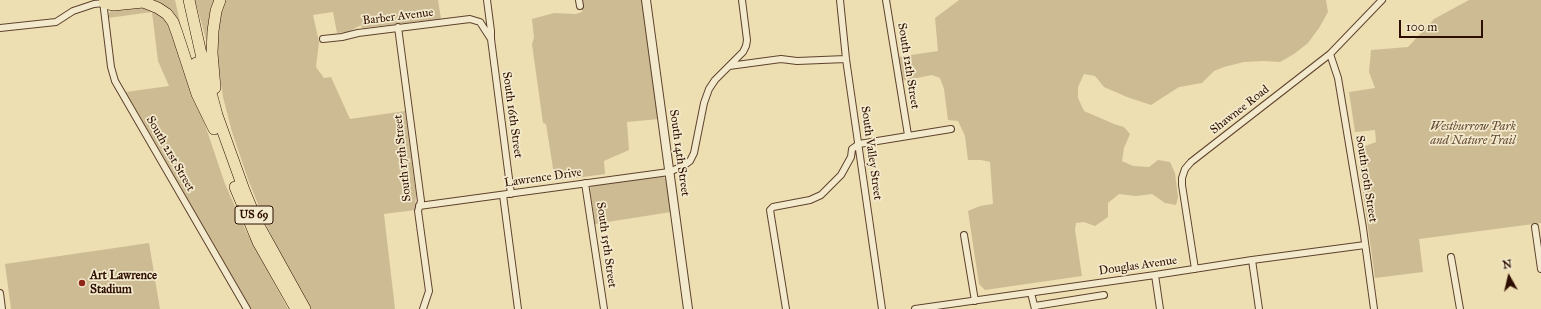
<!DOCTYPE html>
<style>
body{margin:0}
#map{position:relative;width:1541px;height:309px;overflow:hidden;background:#eddfb2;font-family:"IM FELL Great Primer",serif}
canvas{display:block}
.north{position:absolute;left:1489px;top:257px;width:40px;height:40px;-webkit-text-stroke:3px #f3eacd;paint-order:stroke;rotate:352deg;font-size:11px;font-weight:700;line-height:16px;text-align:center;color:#2e0e01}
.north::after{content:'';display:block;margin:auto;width:14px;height:18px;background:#2e0e01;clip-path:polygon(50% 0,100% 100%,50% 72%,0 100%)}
.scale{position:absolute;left:1399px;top:20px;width:84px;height:18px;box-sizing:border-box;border:2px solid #2e0e01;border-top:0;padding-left:5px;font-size:12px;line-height:14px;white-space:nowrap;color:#2e0e01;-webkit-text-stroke:3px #f3eacd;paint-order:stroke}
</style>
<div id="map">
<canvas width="1541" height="309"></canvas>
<div class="north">N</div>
<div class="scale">100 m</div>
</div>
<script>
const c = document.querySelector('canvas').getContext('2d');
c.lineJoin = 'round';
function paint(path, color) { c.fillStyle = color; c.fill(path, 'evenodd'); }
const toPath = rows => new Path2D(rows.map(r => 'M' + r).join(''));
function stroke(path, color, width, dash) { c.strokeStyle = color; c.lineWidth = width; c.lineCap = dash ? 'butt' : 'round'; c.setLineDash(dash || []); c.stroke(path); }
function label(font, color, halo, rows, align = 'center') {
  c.font = font + ' "IM FELL Great Primer",serif'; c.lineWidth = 3.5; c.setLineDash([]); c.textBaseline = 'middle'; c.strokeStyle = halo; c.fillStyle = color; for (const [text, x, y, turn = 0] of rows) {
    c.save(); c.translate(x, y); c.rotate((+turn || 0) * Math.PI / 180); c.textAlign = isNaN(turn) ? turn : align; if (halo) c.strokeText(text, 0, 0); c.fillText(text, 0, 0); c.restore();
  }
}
paint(toPath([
 [142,0,175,0,183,36,178,27],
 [195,0,217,0,209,50,201,21],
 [225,0,438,0,441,19,362,28,361,25,348,32,337,33,333,12,313,15,319,42,316,67,324,78,331,77,350,119,405,111,416,194,415,210,384,214,395,309,311,309,289,271,267,227,248,179,232,132,223,97,217,58,219,21],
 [581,0,642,0,659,119,627,122,629,150,604,161,605,174,555,181,546,124,543,123,532,44,534,38,532,19,554,13,576,14,582,12],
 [959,0,1326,0,1328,12,1319,28,1308,43,1294,54,1280,62,1263,61,1244,62,1224,67,1214,71,1202,83,1179,87,1151,105,1127,97,1104,87,1095,76,1084,74,1078,87,1078,98,1084,111,1114,124,1124,127,1130,134,1124,148,1122,161,1133,166,1149,167,1158,160,1170,162,1175,173,1178,197,1176,205,1165,203,1152,194,1136,196,1119,194,1108,203,1108,217,1095,226,1084,222,1076,223,1075,230,1082,276,985,290,979,284,968,211,980,206,993,204,990,162,981,160,968,160,965,136,958,121,948,120,944,89,940,78,932,75,902,81,898,57,938,51,935,18],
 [1469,0,1541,0,1541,223,1419,239,1423,272,1375,278,1357,149,1376,142,1375,130,1355,132,1349,92,1375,88,1369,72,1371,50,1408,47,1434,19],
 [137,5,159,13,173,30,225,184,245,229,288,309,251,309,126,92,169,86,158,61,152,12,108,18,109,13,113,9],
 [663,176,667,181,671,212,595,224,590,190,591,186],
 [149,243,160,309,11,309,5,264]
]), '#cdbb94');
const minor = toPath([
 [487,0,491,31,491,39,511,194],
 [579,0,580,6],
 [840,0,846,59,882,309],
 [886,0,908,135],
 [103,1,111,67,115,81,247,309],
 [398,27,421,201,418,211,429,291,423,309],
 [0,28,56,22,73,11,94,4,104,3],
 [323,39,342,37,358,33,470,19,480,22,491,39],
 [1330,54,1338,78,1363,228,1374,309],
 [729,66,743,52,746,46,747,40,742,0],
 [585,183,604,309],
 [503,195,518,309],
 [419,206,669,172,683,166,690,161,694,153,704,103,709,89,715,80,729,66,781,59,797,61,846,59],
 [1535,227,1541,269],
 [964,235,975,301],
 [1451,257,1460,309],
 [1252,260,1259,309],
 [1195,269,1182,185,1182,178,1185,169,1191,162,1330,54,1382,0],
 [1155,275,1160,309],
 [0,293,2,309],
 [1031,293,1035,309],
 [1035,306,1104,295],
 [786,309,770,210,773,207,810,200,821,195,841,175,851,157,852,149,859,144,951,129],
 [915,309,1155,275,1252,260,1365,245]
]);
const tertiary = toPath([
 [646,0,688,309]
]);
const motorway = toPath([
 [189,0,204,67,217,115,244,190,259,226,305,309],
 [104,3,114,5,143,2,158,8,167,14,173,22,177,33,197,94,214,129],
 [196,63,206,101],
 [215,88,212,53,213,31,216,11,220,0],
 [235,187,258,242,296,309]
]);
stroke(minor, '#5e422d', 8);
stroke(tertiary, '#5e422d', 10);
stroke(motorway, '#2e0e01', 12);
stroke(minor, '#f3eacd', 6);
stroke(tertiary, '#f3eacd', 8);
stroke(motorway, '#eddfb2', 11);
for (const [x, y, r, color] of [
 [82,283,4,"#8f2418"]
]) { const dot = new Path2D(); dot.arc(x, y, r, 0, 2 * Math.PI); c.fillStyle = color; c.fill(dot); stroke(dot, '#f3eacd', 1.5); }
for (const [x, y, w] of [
 [254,215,38]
]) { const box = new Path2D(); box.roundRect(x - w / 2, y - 9, w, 18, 3); c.fillStyle = '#f3eacd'; c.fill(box); stroke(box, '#2e0e01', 1); }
label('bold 11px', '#2e0e01', null, [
 ["US 69",254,215]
]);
label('12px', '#2e0e01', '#f3eacd', [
 ["Barber Avenue",398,17,-7],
 ["South 12th Street",908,66,81],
 ["Shawnee Road",1240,110,-38],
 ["South 16th Street",512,115,82],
 ["South 14th Street",679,153,82],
 ["South Valley Street",871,153,82],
 ["South 21st Street",170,154,60],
 ["South 17th Street",403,158,-96],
 ["Lawrence Drive",543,178,-8],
 ["South 10th Street",1366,179,81],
 ["South 15th Street",606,245,82],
 ["Douglas Avenue",1138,266,-8]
]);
label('italic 12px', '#664b34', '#f3eacd', [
 ["Westburrow Park",1473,127],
 ["and Nature Trail",1473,141]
]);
label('bold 12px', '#2e0e01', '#f3eacd', [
 ["Art Lawrence",90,276],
 ["Stadium",90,290]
], 'left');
</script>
